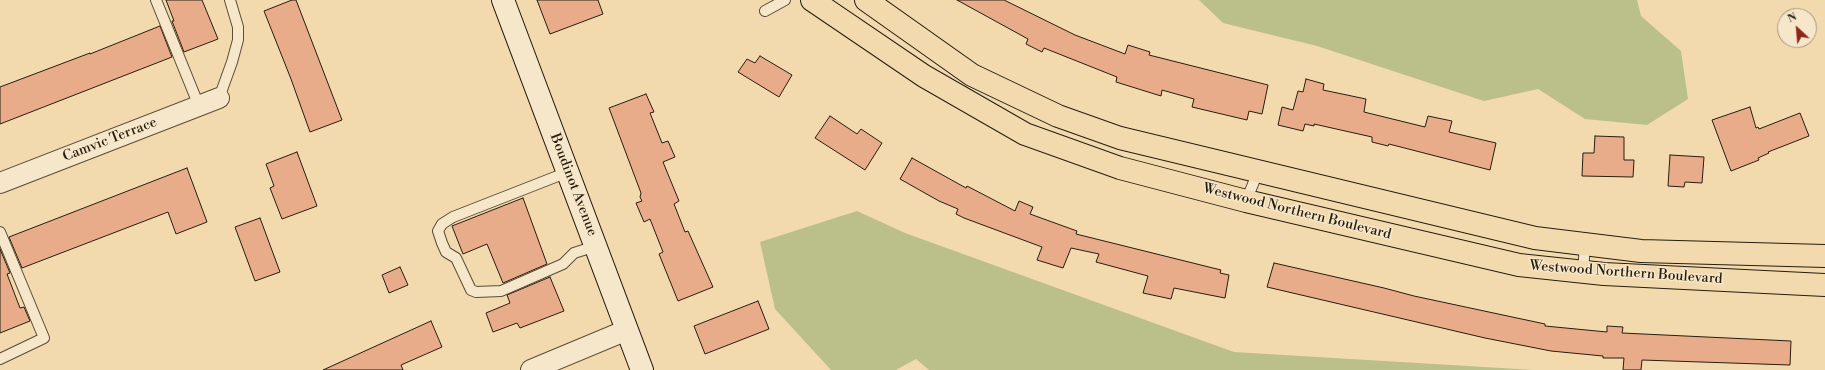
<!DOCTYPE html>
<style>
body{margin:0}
#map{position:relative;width:1825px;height:370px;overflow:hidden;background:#f2daae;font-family:"Libre Bodoni",serif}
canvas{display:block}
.north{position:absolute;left:1777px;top:8px;width:40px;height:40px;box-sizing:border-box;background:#f7e7ca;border:1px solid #a4967f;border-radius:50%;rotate:334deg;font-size:11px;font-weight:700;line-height:16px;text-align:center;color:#271d0e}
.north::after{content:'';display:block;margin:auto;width:14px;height:18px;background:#8f2418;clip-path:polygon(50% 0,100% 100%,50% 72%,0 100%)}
</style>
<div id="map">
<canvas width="1825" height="370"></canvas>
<div class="north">N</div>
</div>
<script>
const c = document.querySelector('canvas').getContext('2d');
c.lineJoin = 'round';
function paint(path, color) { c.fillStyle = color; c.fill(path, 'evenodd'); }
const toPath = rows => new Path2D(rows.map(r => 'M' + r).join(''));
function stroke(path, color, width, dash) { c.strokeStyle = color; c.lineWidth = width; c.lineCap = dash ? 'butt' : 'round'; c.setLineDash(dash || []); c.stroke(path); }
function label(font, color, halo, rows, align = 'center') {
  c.font = font + ' "Libre Bodoni",serif'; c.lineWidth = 3; c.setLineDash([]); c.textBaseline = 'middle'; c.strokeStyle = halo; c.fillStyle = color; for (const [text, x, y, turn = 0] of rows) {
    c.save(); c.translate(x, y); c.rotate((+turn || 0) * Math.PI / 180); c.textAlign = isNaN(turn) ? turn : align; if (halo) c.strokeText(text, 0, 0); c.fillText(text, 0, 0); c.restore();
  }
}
paint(toPath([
 [1199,0,1637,0,1641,16,1681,51,1688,99,1647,125,1585,119,1538,89,1484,101,1317,46,1223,23],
 [857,211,905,233,1234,352,1534,370,929,370,916,359,896,370,831,370,775,309,760,242]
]), '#bbbf8a');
const building = toPath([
 [166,0,202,0,218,39,184,52,172,21,174,21,166,0],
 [292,0,296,0,342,120,310,132,291,79,264,11,292,0],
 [537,0,598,0,603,14,550,34,537,0],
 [957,0,1004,0,1075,35,1125,54,1128,45,1150,52,1149,55,1268,85,1262,114,1249,111,1247,120,1192,107,1194,99,1162,90,1161,96,1116,82,1117,77,1044,48,1042,52,1026,44,1028,39,957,0],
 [160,26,172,57,0,124,0,87,90,53,90,54,160,26],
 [760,56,792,75,779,97,738,72,747,59,755,63,760,56],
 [1306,79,1324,84,1323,90,1366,99,1364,112,1425,127,1428,116,1452,121,1449,132,1496,143,1490,170,1389,144,1388,146,1372,142,1372,137,1314,124,1314,126,1305,124,1303,131,1278,125,1282,107,1293,110,1298,91,1303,92,1306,79],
 [646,94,654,112,650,113,662,143,668,141,675,157,663,162,679,201,674,204,685,232,688,231,713,287,678,301,659,254,663,252,650,219,644,222,636,203,642,201,640,197,641,193,609,108,646,94],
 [1750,107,1756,128,1758,127,1759,129,1800,113,1809,136,1768,152,1769,153,1758,158,1759,160,1731,171,1712,120,1750,107],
 [830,116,857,134,861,129,882,143,865,170,815,138,830,116],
 [1595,136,1624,137,1624,160,1634,160,1633,177,1582,176,1583,153,1594,153,1595,136],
 [297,152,317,206,282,219,270,188,274,186,266,164,297,152],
 [1670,155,1704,157,1702,183,1685,182,1684,187,1668,186,1670,155],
 [912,158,966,188,967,186,1015,211,1019,201,1033,207,1030,214,1077,231,1076,234,1221,270,1220,273,1229,275,1225,298,1174,288,1171,299,1143,293,1148,276,1096,262,1099,254,1071,248,1063,268,1037,260,1042,247,964,218,956,214,958,209,939,201,900,179,912,158],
 [187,168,207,222,176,234,168,212,22,268,9,237,187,168],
 [523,198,547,264,503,283,487,244,463,254,452,226,523,198],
 [260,218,280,272,255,281,235,227,260,218],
 [0,249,10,273,7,274,20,308,24,307,30,321,0,333,0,249],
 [1274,263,1384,288,1414,296,1545,324,1545,326,1607,332,1607,326,1623,327,1622,333,1791,341,1790,365,1642,360,1641,370,1623,370,1624,358,1603,358,1603,356,1551,351,1485,338,1267,287,1274,263],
 [400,267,408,285,389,293,382,275,400,267],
 [550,277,564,311,520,328,517,323,493,332,486,313,510,303,507,295,550,277],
 [758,301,769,329,705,354,694,326,758,301],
 [431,321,442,347,401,365,403,370,323,370,431,321]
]);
paint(building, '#e9ac8b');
stroke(building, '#271d0e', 1);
const lane = toPath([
 [156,0,199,106],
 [765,11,785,0],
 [219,98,232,62,238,40,238,27,230,0],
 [568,172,453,217,442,224,438,231,442,243,446,252,456,258,471,290,476,292,501,291,508,288,563,264,574,253,596,246],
 [1246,201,1258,172],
 [0,232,44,338,0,359],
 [1583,272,1585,244]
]);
const street = toPath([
 [0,183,219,98],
 [531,370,627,330]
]);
const secondary = toPath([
 [503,0,642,370]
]);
const primary = toPath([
 [812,0,924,76,1025,134,1120,168,1246,201,1519,265,1604,274,1825,285],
 [866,0,972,75,1058,116,1120,138,1535,238,1641,251,1825,256]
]);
stroke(lane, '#5a4c36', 12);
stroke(street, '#5a4c36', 22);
stroke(secondary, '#271d0e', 24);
stroke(primary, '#271d0e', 24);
stroke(lane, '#f7e7ca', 10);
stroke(street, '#f7e7ca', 20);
stroke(secondary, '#f7e7ca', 22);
stroke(primary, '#f2daae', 22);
label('14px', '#271d0e', '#f7e7ca', [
 ["Camvic Terrace",110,140,-21],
 ["Boudinot Avenue",573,185,69],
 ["Westwood Northern Boulevard",1297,212,14],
 ["Westwood Northern Boulevard",1626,273,4]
]);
</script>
